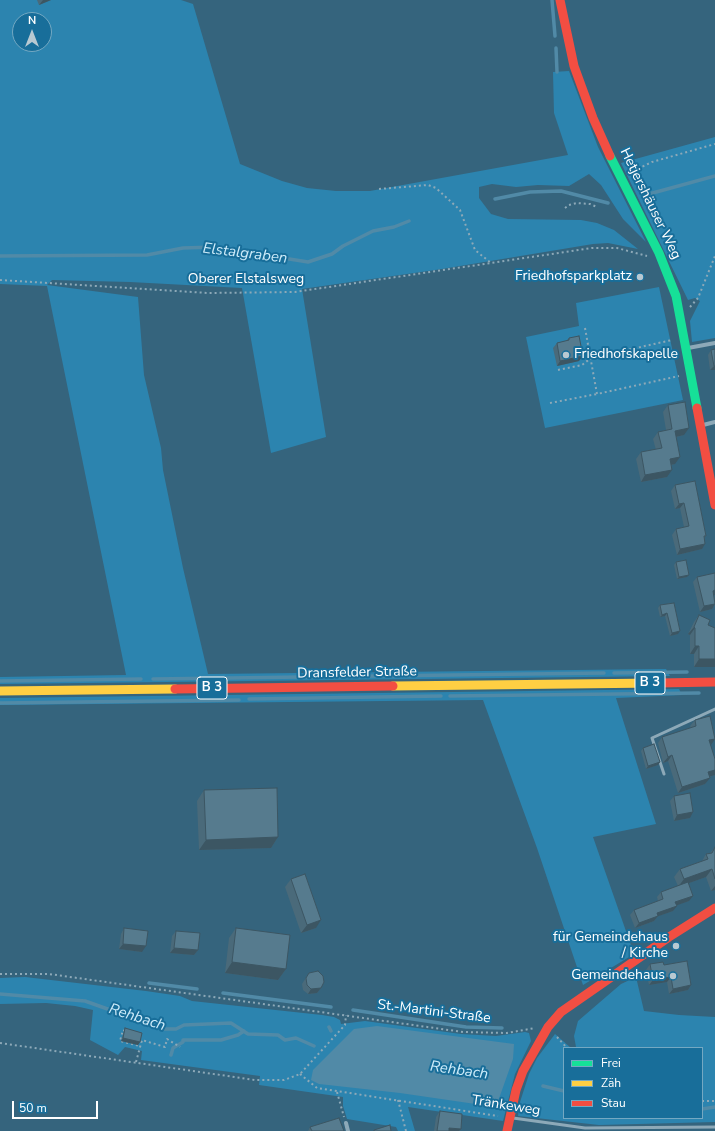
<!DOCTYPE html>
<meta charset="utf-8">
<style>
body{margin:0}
#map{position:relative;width:715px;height:1131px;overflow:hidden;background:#35647d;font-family:"Nunito Sans",sans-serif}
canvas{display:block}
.legend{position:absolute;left:563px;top:1047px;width:140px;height:72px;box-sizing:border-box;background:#186e9a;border:1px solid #74a8c2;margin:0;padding:5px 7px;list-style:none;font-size:12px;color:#fff}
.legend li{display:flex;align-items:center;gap:8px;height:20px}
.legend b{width:20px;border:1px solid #74a8c2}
.north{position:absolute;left:12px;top:12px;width:40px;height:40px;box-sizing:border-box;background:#186e9a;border:1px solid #74a8c2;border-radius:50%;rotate:0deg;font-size:11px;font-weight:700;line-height:16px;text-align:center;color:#fff}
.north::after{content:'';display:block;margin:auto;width:14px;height:18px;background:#b8c9d2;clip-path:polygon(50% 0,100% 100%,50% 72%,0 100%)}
.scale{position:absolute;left:12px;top:1101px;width:86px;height:18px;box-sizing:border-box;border:2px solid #fff;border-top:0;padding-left:5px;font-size:12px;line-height:14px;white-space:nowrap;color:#fff;-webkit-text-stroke:3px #186e9a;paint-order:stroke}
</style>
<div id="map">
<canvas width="715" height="1131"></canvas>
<ul class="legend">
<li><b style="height:5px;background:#16e098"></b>Frei</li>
<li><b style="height:5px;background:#ffcf43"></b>Zäh</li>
<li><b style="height:5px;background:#f24e42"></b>Stau</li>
</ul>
<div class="north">N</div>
<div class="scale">50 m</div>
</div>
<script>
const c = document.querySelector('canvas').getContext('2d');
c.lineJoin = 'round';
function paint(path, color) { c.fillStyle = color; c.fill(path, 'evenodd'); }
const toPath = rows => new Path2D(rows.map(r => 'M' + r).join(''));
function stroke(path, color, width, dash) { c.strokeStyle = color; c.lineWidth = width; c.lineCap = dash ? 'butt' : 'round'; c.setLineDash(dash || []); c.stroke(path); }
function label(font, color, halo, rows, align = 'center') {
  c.font = font + ' "Nunito Sans",sans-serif'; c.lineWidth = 4; c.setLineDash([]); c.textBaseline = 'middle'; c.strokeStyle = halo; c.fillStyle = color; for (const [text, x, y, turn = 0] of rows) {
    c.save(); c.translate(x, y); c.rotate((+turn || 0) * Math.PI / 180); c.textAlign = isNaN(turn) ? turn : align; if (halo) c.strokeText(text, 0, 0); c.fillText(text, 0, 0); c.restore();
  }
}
paint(toPath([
 [0,0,181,0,193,4,240,164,282,181,307,188,336,191,370,191,568,155,554,113,553,72,569,71,598,147,646,242,623,219,601,185,589,174,569,186,538,185,516,187,492,184,479,187,479,198,491,214,508,219,581,220,597,223,614,230,638,249,608,243,593,244,442,269,302,289,326,437,271,453,242,288,130,282,52,280,47,285,138,297,144,375,161,448,163,470,183,568,208,674,666,669,670,676,0,684,0,677,126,675,47,286,0,284],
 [20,20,44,20,44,44,20,44],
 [715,137,715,338,692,342,690,321,700,301,695,298,688,300,621,163],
 [659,287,683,400,545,428,526,337,579,326,576,303],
 [679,689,682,695,616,698,656,824,593,837,634,954,583,985,537,848,483,700,0,705,0,698],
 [25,977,146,991,180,996,192,1001,322,1015,334,1017,340,1020,341,1024,365,1021,461,1034,496,1036,525,1032,529,1033,531,1041,515,1074,503,1121,408,1107,415,1131,398,1131,396,1127,347,1119,343,1106,343,1097,259,1085,260,1076,141,1060,142,1051,125,1047,118,1055,90,1040,93,1010,75,1006,46,1003,0,1004,0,978],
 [636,977,644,1011,679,1015,715,1017,715,1122,599,1125,518,1116,520,1102,529,1074,537,1058,555,1034,571,1048,564,1048,564,1118,702,1118,702,1048,576,1047,574,1036,578,1021,621,984]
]), '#2c84af');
paint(toPath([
 [377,1026,514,1044,513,1059,496,1107,400,1093,319,1084,311,1080,313,1070,354,1029]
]), '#518aa7');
stroke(toPath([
 [552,0,555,36],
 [556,48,557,72],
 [649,194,715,176],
 [495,199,530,192,561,191,608,203],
 [0,256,147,255,183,248,215,247,308,262,332,254,343,246,373,231,394,227,409,221],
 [614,673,687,672],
 [153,679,604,673],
 [0,681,141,679],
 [450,696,699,693],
 [249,699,441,696],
 [0,703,239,700],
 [149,983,197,989],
 [223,993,331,1007],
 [0,994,85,1001,164,1029,176,1029,184,1025,231,1023,248,1034,278,1035,285,1040,296,1038,314,1046],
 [353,1010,466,1027,502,1028],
 [329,1027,331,1031],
 [171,1055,173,1048,183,1042,183,1040,221,1040,238,1035,244,1031],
 [543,1086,564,1091],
 [702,1109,715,1107]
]), '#518aa7', 3.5);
stroke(toPath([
 [629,173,652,162,715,144],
 [379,189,428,185,436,188,460,210,475,250,491,263],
 [565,208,569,205,577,203,590,204,597,207],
 [0,280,208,293,295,292,592,248,617,248,647,256],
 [690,307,698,298,715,256],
 [585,328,597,394,679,376],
 [558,370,582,365,591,358,672,340],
 [550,403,597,394],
 [0,974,49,974,463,1032,507,1033,535,1028],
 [125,1031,123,1030,120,1041,140,1046],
 [557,1037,567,1048],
 [0,1043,255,1080,284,1080,300,1074,345,1025,346,1015],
 [136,1062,142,1040,165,1047,167,1039,180,1047],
 [300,1074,317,1088,498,1116],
 [337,1092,344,1117],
 [398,1100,406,1131],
 [702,1101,715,1101]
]), '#8da9b8', 2, [2, 3]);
stroke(toPath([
 [664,774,652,738,715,709],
 [513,1118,585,1128,715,1127]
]), '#8da9b8', 3);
stroke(toPath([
 [688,348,715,343],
 [703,425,715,422],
 [346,1123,348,1131]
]), '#8da9b8', 4);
stroke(toPath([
 [610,156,659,253,676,296,697,408]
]), '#16e098', 9);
stroke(toPath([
 [393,686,658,683],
 [0,691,175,689]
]), '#ffcf43', 9);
stroke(toPath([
 [560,0,574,66,593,118,610,156],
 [697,408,715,505],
 [658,683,715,682],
 [175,689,393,686],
 [507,1131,516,1090,523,1071,548,1027,561,1012,669,937,715,908]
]), '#f24e42', 9);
paint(toPath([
 [37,0,51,0,39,5],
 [569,338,579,361,557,366,553,348,557,343,566,341],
 [715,349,715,370,710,370,708,355,711,350],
 [668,405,684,435,676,437,675,464,671,465,667,477,641,482,636,459,641,452,656,450,653,439,658,432,666,430,663,412],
 [675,485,706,536,704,538,702,549,677,555,672,535,676,529,684,527,680,508,675,509,671,491],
 [676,562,687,577,677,579,674,565],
 [697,577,714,595,715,604,712,609,700,612,693,582],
 [674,603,678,634,670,636,665,616,660,617,658,608,660,605],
 [699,615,708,625,715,628,715,667,694,667,694,654,690,654,690,635,688,634,694,622],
 [695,720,710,745,715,775,709,777,705,784,678,793,668,761,663,763,658,743,662,737,691,728,690,726],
 [643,748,660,762,658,765,646,769,641,751],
 [204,790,278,837,271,848,199,850,197,801],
 [674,796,690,818,674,821,670,801],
 [715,847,715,890,711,891,706,877,689,883,689,901,676,905,673,911,658,916,654,921,635,928,630,915,634,910,658,901,657,897,661,892,678,886,674,877,680,869,702,861,706,854,710,853],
 [291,879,316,928,301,933,285,887],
 [124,928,142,952,119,949,121,934],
 [236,928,286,969,278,980,225,973,229,938],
 [176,931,198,950,194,955,170,953,172,936],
 [650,964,664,965,691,985,688,990,669,994,667,982,649,985,646,970],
 [309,973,321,988,317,993,308,994,303,990,302,984],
 [125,1028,140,1042,138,1045,121,1041,124,1031],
 [440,1111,461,1129,459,1131,434,1131,436,1117],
 [310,1127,344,1131,308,1131]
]), '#4a6a7a');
paint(toPath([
 [43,0,51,0,39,5],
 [583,356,579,361,557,366,560,361],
 [714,366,715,366,715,370,710,370],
 [689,428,684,435,671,438,675,431],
 [680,457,675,464,665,466,670,459],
 [672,470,667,477,641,482,645,475],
 [684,503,680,508,675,509,679,504],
 [705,544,702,549,677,555,680,549],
 [689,575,687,577,677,579,679,577],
 [715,590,715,595,709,596,713,591],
 [715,604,712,609,700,612,704,606],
 [667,613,665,616,660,617,662,615],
 [694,627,695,628,690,635,688,634],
 [680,631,678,634,670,636,672,633],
 [695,646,699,646,694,654,690,654],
 [699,659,715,659,715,667,694,667],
 [715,739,711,745,709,740],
 [672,755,668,761,663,763,668,757],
 [660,762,658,765,646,769,648,766],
 [715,770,715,775,704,778,708,772],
 [710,778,705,784,678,793,682,787],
 [693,812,690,818,674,821,677,815],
 [278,837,271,848,199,850,206,840],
 [712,869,706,877,678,887,684,879],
 [715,886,715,890,711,891],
 [693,896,689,901,672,907,675,902],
 [677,906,673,911,653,918,657,913],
 [658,916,654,921,635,928,639,923],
 [321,920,316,928,301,933,307,925],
 [123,944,146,946,142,952,119,949],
 [174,948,198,950,194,955,170,953],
 [232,962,286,969,278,980,225,973],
 [671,977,667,982,649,985,653,980],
 [691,985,688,990,669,994,673,989],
 [321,988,317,993,308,994,311,989],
 [123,1038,140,1042,138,1045,121,1041],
 [449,1128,461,1129,459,1131,447,1131]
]), '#3c5663');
const building = toPath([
 [579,336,583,356,560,361,557,343,569,340,569,338,579,336],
 [715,349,715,366,714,366,711,350,715,349],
 [685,402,689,428,675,431,680,457,670,459,672,470,645,475,641,452,662,448,658,432,672,429,668,405,685,402],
 [695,481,706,536,704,536,705,544,680,549,676,529,689,526,684,503,679,504,675,485,695,481],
 [686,560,689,575,679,577,676,562,686,560],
 [715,573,715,590,713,591,715,604,704,606,697,577,715,573],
 [674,603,680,631,672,633,667,613,662,615,660,605,674,603],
 [699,615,710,620,708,625,715,628,715,659,699,659,699,646,695,646,695,628,694,627,699,615],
 [710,716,715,739,709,740,715,759,715,770,708,772,710,778,682,787,672,755,668,757,662,737,696,726,695,720,710,716],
 [654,744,660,762,648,766,643,748,654,744],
 [277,788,278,837,206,840,204,790,277,788],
 [690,793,693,812,677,815,674,796,690,793],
 [715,847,715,879,712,869,684,879,680,869,708,859,706,854,712,853,715,847],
 [305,874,321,920,307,925,291,879,305,874],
 [688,882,693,896,675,902,677,906,657,913,658,916,639,923,634,910,663,899,661,892,688,882],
 [124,928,148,931,146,946,123,944,124,928],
 [236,928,290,935,286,969,232,962,236,928],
 [176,931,200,933,198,950,174,948,176,931],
 [687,961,691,985,673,989,671,977,653,980,650,964,663,962,664,965,687,961],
 [318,971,323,976,324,982,321,988,311,989,307,985,306,978,309,973,318,971],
 [125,1028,142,1033,140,1042,123,1038,125,1028],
 [440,1111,462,1114,461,1129,449,1128,449,1131,437,1131,440,1111],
 [339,1118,344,1131,312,1131,310,1127,339,1118],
 [390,1125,391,1131,374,1131,374,1130,390,1125]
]);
paint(building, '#567b8e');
stroke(building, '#3c5663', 1);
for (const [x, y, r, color] of [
 [640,277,4,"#b8c9d2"],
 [566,355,4,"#b8c9d2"],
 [676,946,4,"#b8c9d2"],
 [673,976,4,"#b8c9d2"]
]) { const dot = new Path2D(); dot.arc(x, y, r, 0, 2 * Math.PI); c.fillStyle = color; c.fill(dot); stroke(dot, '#186e9a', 1.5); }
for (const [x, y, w] of [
 [650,683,30],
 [212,688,30]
]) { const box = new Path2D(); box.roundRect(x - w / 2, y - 11, w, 22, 3); c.fillStyle = '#186e9a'; c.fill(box); stroke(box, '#fff', 1); }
label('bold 13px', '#fff', null, [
 ["B 3",650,683],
 ["B 3",212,688]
]);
label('14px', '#fff', '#186e9a', [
 ["Hetjershäuser Weg",650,204,64],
 ["Oberer Elstalsweg",246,280],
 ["Dransfelder Straße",357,673,-1],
 ["St.-Martini-Straße",434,1012,7],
 ["Tränkeweg",506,1106,9]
]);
label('14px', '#fff', '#186e9a', [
 ["Friedhofsparkplatz",632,277],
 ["Friedhofskapelle",574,355,"left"],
 ["für Gemeindehaus",668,938],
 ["/ Kirche",668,954],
 ["Gemeindehaus",665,976]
], 'right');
label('italic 15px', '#ceecfa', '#186e9a', [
 ["Elstalgraben",245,254,7],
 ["Rehbach",137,1018,18],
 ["Rehbach",459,1071,8]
]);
</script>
